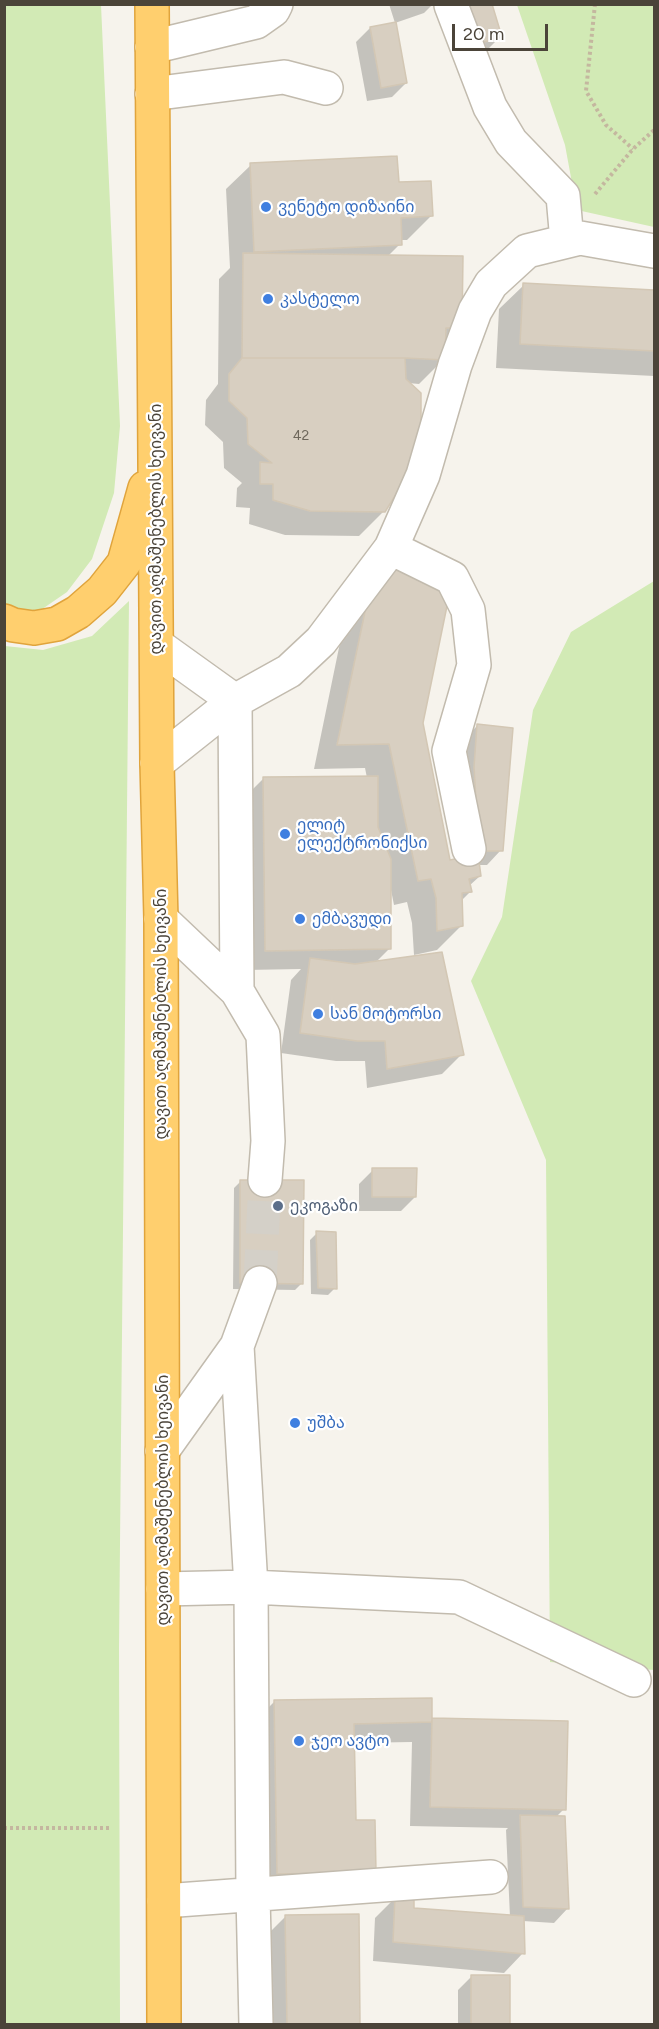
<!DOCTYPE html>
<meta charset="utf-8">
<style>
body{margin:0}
#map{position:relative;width:659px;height:2029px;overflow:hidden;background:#f6f3ec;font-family:Figtree,sans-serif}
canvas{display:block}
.frame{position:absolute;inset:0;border:6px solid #4b4439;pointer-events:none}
.scale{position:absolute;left:452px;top:24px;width:96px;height:27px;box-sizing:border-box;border:3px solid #4b4439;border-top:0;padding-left:8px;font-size:18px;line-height:21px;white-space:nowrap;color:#4b4439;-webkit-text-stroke:4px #fff;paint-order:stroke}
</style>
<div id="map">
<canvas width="659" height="2029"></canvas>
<div class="frame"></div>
<div class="scale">20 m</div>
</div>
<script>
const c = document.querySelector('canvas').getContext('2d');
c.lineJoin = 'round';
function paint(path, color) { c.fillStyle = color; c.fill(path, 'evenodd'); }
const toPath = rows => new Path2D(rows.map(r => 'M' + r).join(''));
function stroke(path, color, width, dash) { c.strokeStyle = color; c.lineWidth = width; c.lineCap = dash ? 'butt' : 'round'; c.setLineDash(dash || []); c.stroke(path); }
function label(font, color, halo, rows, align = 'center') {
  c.font = font + ' Figtree,"Noto Sans Georgian",sans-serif'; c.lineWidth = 4.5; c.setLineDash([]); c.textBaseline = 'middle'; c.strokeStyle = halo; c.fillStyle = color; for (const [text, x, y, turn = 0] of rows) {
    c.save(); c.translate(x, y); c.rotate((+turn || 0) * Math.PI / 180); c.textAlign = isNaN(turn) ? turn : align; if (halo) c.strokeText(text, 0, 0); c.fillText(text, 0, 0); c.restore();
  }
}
paint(toPath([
 [4,5,101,5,120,426,114,493,92,559,67,592,35,614,5,608],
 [517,5,654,5,654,227,577,210,565,145],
 [654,581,654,1670,550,1662,546,1160,471,981,502,917,533,710,571,632],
 [129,601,119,1647,120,2024,5,2024,5,646,43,650,92,636]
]), '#d2eab5');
paint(toPath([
 [389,4,433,4,424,13,395,23],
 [446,10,500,37,486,51],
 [370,28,406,83,392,97,367,101,356,42],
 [251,165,397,184,431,216,407,240,400,240,400,244,388,256,460,328,444,344,444,359,419,384,408,383,384,511,359,536,285,535,249,524,250,508,236,507,237,488,242,483,224,468,223,442,205,425,206,400,218,384,219,279,230,268,226,189],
 [524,285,654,292,654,376,496,368,499,309],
 [371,592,421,723,449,862,465,858,463,740,477,726,501,850,487,865,478,865,480,876,469,886,470,892,461,901,462,925,437,950,414,955,412,923,407,902,394,905,391,890,390,948,375,963,462,1054,442,1074,367,1088,365,1061,336,1061,281,1053,291,980,301,969,246,970,243,799,263,779,367,778,365,768,314,769,342,633],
 [373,1170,415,1197,401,1211,359,1211,359,1184],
 [241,1181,302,1283,295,1290,233,1289,234,1188],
 [317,1233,335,1288,328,1295,311,1294,310,1240],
 [275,1701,430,1719,564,1809,556,1817,568,1908,554,1923,523,1921,523,1953,504,1973,373,1961,375,1918,395,1898,412,1910,510,1917,506,1830,508,1828,410,1826,412,1742,353,1743,354,1822,375,1871,258,1893,255,1721],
 [357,1915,358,2024,257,2024,256,1946,286,1916],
 [472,1976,509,1976,508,2024,458,2024,458,1990]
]), '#0003');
const building = toPath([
 [462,4,492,4,502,37,474,45,462,4],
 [396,22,407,83,381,88,370,27,396,22],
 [397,156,399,182,431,181,433,216,401,218,402,245,254,252,250,163,397,156],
 [243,253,463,256,462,328,446,328,445,360,405,358,242,358,243,253],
 [523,283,654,290,654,351,520,344,523,283],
 [242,358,405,358,406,379,421,393,421,454,385,512,310,511,273,500,273,484,260,484,260,462,272,463,248,444,247,418,229,401,229,374,242,358],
 [395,566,448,578,447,606,423,723,450,860,478,854,481,876,469,879,472,892,462,893,463,926,437,931,436,898,431,879,418,881,389,744,337,745,366,607,395,566],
 [477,724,513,728,503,851,479,851,474,767,477,724],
 [378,776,378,827,391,859,391,949,265,951,263,777,378,776],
 [442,952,464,1055,387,1069,385,1041,357,1041,300,1033,310,958,355,964,442,952],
 [372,1168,417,1168,416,1197,372,1197,372,1168],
 [240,1180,304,1180,303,1284,240,1283,240,1180],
 [316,1231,336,1232,337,1289,318,1288,316,1231],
 [432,1698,432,1722,354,1724,356,1820,375,1820,376,1872,277,1874,274,1700,432,1698],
 [432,1718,568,1721,566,1810,430,1807,432,1718],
 [520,1815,565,1816,569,1909,523,1907,520,1815],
 [395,1896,414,1896,414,1908,524,1916,525,1954,393,1942,395,1896],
 [359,1914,360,2024,287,2024,285,1915,359,1914],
 [471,1975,510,1975,510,2024,471,2024,471,1975]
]);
paint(building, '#d8cfc1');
stroke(building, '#d3c7b4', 1.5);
stroke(toPath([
 [260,1283,265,1180]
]), '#d4d0c8', 33, [33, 16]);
const minor = toPath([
 [451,5,490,107,511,142,563,196,567,241],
 [152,47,256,22,273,10,276,4],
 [152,94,284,77,326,88],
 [391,548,452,578,468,610,474,665,449,751,469,849],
 [157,645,235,701],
 [235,701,237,991],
 [157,763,235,701,289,671,321,641,391,548,423,475,455,365,475,311,491,284,527,251,580,238,654,251],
 [161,919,237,991,263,1035,268,1141,265,1180],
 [237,1346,251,1587,253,1895,256,2024],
 [162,1451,237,1346,260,1283],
 [163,1589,251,1587,459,1597,634,1680],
 [164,1901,491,1877]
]);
const highway = toPath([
 [152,4,157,763,161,919,164,2024],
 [4,621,13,625,34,628,57,624,78,612,102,591,124,563,145,488]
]);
stroke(minor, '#c2bbae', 36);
stroke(highway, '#e0a43c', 36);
stroke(toPath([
 [595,4,586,91,606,125,633,149],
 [595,194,633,149,654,130],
 [4,1828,112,1828]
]), '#c4b79f', 4, [3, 3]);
stroke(minor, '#fff', 33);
stroke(highway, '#ffcf6e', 33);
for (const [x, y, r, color] of [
 [266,207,6,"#3f7fe0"],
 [268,299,6,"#3f7fe0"],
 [285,834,6,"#3f7fe0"],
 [300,919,6,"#3f7fe0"],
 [318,1014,6,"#3f7fe0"],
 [278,1206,6,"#5c6f8a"],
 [295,1423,6,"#3f7fe0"],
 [299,1741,6,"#3f7fe0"]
]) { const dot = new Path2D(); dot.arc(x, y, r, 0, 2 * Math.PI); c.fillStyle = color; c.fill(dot); stroke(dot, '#fff', 2); }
label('14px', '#6e675b', null, [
 ["42",301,436]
]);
label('16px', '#366cbe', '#fff', [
 ["ვენეტო დიზაინი",278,207],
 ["კასტელო",280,299],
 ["ელიტ",297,825],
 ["ელექტრონიქსი",297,843],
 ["ემბავუდი",312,919],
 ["სან მოტორსი",330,1014],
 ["უშბა",307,1423],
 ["ჯეო ავტო",311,1741]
], 'left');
label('16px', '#4b4439', '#fff', [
 ["დავით აღმაშენებლის ხეივანი",156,529,-90],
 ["დავით აღმაშენებლის ხეივანი",161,1014,-90],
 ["დავით აღმაშენებლის ხეივანი",163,1500,-90]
]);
label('16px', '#4e5e75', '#fff', [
 ["ეკოგაზი",290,1206]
], 'left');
</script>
